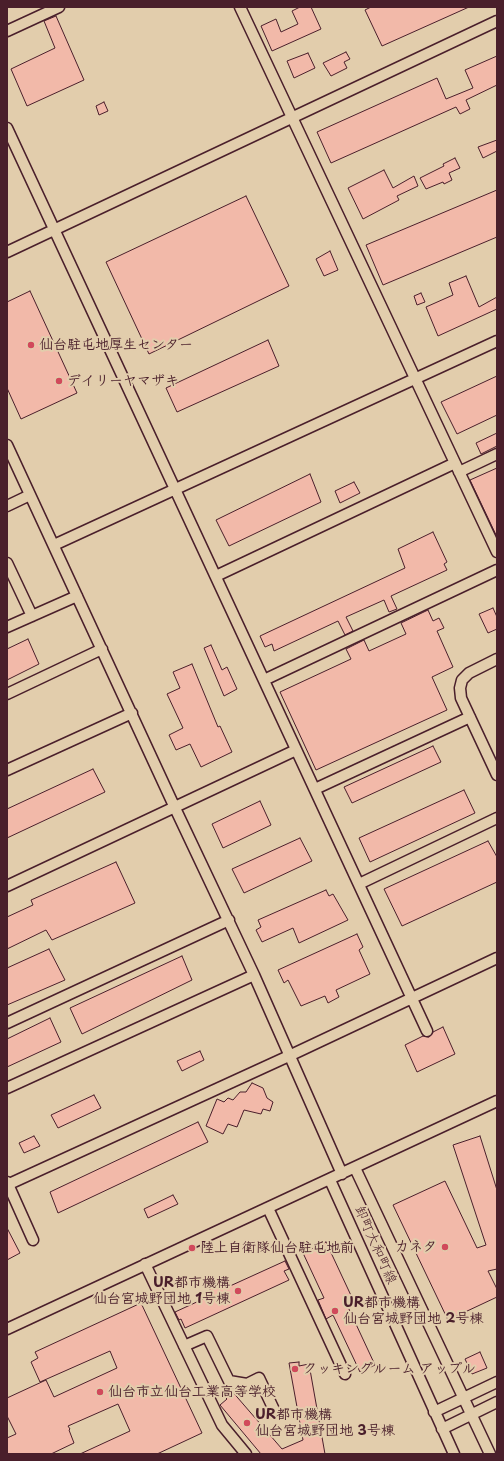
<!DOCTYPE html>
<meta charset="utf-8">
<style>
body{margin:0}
#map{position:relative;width:504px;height:1461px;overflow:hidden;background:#e2cdac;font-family:"Playpen Sans",sans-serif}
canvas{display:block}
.frame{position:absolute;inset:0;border:8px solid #4a1f2b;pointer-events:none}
</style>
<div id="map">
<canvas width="504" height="1461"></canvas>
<div class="frame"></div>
</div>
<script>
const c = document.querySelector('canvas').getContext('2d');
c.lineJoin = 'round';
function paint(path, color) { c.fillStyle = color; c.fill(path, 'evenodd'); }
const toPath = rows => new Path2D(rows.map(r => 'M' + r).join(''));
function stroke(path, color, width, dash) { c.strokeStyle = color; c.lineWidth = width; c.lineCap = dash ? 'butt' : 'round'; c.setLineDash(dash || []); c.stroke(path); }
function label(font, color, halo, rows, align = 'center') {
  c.font = font + ' "Playpen Sans","Klee One",sans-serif'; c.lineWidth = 4; c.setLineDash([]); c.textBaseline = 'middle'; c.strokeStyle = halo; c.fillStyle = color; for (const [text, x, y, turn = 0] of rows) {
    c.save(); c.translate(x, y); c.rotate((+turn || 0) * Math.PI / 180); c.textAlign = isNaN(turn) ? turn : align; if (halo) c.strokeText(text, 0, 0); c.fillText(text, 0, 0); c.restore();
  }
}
const building = toPath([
 [300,7,311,7,321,29,272,51,261,26,276,19,281,32,298,24,292,11,300,7],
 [371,7,469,7,382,46,365,10,371,7],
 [56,16,84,80,27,106,11,69,55,48,44,21,56,16],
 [346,52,350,59,344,62,347,68,331,76,323,63,346,52],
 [308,53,315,68,294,78,287,61,308,53],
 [497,56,497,85,466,100,470,109,460,114,456,107,331,163,317,132,437,78,446,99,473,88,465,70,497,56],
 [104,102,108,111,99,115,96,106,104,102],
 [497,140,497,151,483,158,478,147,497,140],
 [455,158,460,168,449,173,452,180,444,184,443,182,426,189,420,178,444,166,443,164,455,158],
 [384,170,393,188,414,176,418,186,397,196,399,200,363,219,348,188,384,170],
 [497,190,497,237,383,285,366,245,497,190],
 [246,196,289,286,149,354,106,262,246,196],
 [330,251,338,270,324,276,316,259,330,251],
 [466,276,479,307,497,297,497,309,438,336,426,307,453,295,449,283,466,276],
 [30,291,77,393,21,419,7,388,7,302,30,291],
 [421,293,425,302,417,305,414,296,421,293],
 [268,340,279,366,177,412,166,388,268,340],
 [497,376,497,415,457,434,441,402,497,376],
 [497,433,497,446,481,454,476,443,497,433],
 [497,468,497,537,470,480,497,468],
 [310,474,321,502,229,546,216,520,310,474],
 [354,482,360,493,340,503,335,491,354,482],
 [433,532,447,562,444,564,447,570,391,596,397,609,389,612,384,600,346,617,353,631,345,635,338,621,274,651,272,644,265,647,260,636,405,568,398,549,433,532],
 [493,608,497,617,497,629,488,633,479,614,493,608],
 [428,610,433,621,439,618,444,628,437,631,453,667,432,677,447,710,316,770,280,692,351,659,346,649,364,640,369,651,406,634,401,623,428,610],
 [28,639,39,664,7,680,7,649,28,639],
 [211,645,222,670,227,667,237,689,224,696,204,648,211,645],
 [192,664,218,727,220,726,232,752,201,767,190,744,176,750,169,735,183,728,167,694,180,688,173,672,192,664],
 [433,746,441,762,352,803,344,787,433,746],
 [93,769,105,792,7,838,7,809,93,769],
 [464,790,475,813,370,862,359,838,464,790],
 [260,801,271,825,223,848,212,824,260,801],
 [300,838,312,861,244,893,232,869,300,838],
 [488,841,497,857,497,882,402,926,384,889,488,841],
 [116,862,135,903,52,940,46,930,7,949,7,917,33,905,31,900,116,862],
 [326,890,329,896,333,894,348,920,299,943,293,928,262,942,256,930,261,927,258,920,326,890],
 [357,934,363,947,359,950,370,974,336,990,339,997,328,1003,325,996,301,1006,288,980,284,983,278,970,357,934],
 [49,949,65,980,7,1005,7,968,49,949],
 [182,956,192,980,82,1034,70,1008,182,956],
 [50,1018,61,1042,7,1067,7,1039,50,1018],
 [443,1027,455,1054,417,1072,405,1045,423,1036,429,1037,433,1032,443,1027],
 [200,1051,204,1060,182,1071,177,1061,200,1051],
 [252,1083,263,1088,267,1098,273,1102,270,1111,263,1109,261,1114,244,1110,237,1127,228,1124,223,1134,206,1126,217,1099,224,1102,228,1098,233,1100,240,1092,246,1092,252,1083],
 [94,1095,101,1108,58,1128,51,1115,94,1095],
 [198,1122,208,1142,58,1213,50,1192,198,1122],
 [34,1136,40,1146,24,1153,19,1143,34,1136],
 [480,1136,497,1190,497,1269,488,1271,497,1289,497,1297,448,1320,393,1205,445,1181,477,1248,486,1245,453,1145,480,1136],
 [173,1195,178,1204,148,1218,144,1209,173,1195],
 [7,1228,20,1253,7,1260,7,1228],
 [326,1242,355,1304,348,1307,375,1365,360,1372,333,1315,326,1319,318,1300,324,1298,303,1253,326,1242],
 [285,1261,289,1269,284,1271,289,1280,185,1328,181,1319,179,1320,175,1312,212,1295,208,1285,226,1277,230,1286,285,1261],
 [141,1303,202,1433,157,1454,80,1454,130,1431,118,1404,68,1426,70,1429,69,1430,74,1443,51,1454,7,1454,7,1438,16,1434,7,1416,7,1398,46,1380,54,1397,117,1368,110,1351,40,1382,31,1362,38,1358,35,1352,141,1303],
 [480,1352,487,1368,472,1374,465,1359,480,1352],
 [299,1362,299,1366,309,1364,325,1454,261,1454,220,1405,227,1399,224,1396,231,1390,282,1449,303,1440,289,1363,299,1362]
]);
paint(building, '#f2b9a9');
stroke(building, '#4a1f2b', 1);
const minor = toPath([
 [240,7,497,552],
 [7,31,59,7],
 [7,128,427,1031],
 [7,252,497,21],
 [7,445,175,808,254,975,342,1174],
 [459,472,497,454],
 [7,506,30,495],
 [54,545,497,341],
 [7,563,32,616],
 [216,576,455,463],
 [7,627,77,596],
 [497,659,469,673,462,680,460,688,461,698,497,775],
 [264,680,497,570],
 [7,694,102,649],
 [7,770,132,713],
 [315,789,470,717],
 [359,884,497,818],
 [7,886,296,750],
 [7,1023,229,920],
 [7,1088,254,975],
 [355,1168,490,1454],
 [330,1180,454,1454],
 [7,1182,33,1240],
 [7,1185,291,1055,497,958],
 [268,1208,345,1374],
 [145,1264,222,1425,246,1454],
 [7,1329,497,1101],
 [184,1346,207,1336,229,1381,247,1384,259,1378,275,1412],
 [434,1412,497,1382],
 [442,1429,497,1402]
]);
stroke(minor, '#4a1f2b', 13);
stroke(minor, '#e2cdac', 10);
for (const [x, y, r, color] of [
 [31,345,4,"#d1495b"],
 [59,381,4,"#d1495b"],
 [445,1247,4,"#d1495b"],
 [192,1248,4,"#d1495b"],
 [238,1291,4,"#d1495b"],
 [335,1311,4,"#d1495b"],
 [295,1369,4,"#d1495b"],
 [100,1392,4,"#d1495b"],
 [247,1423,4,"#d1495b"]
]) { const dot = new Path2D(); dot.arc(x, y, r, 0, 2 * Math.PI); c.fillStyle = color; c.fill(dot); stroke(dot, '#e2cdac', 1.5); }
label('bold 14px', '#4a1f2b', '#e2cdac', [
 ["仙台駐屯地厚生センター",39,345],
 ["デイリーヤマザキ",67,381],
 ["カネタ",437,1247,"right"],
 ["陸上自衛隊仙台駐屯地前",200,1248],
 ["UR都市機構",230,1283,"right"],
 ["仙台宮城野団地 1号棟",230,1299,"right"],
 ["UR都市機構",343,1303],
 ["仙台宮城野団地 2号棟",343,1319],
 ["クッキングルーム アップル",303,1369],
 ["仙台市立仙台工業高等学校",108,1392],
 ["UR都市機構",255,1415],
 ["仙台宮城野団地 3号棟",255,1431]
], 'left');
label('14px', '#4a1f2b', '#e2cdac', [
 ["卸町大和町線",375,1245,66]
]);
</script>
